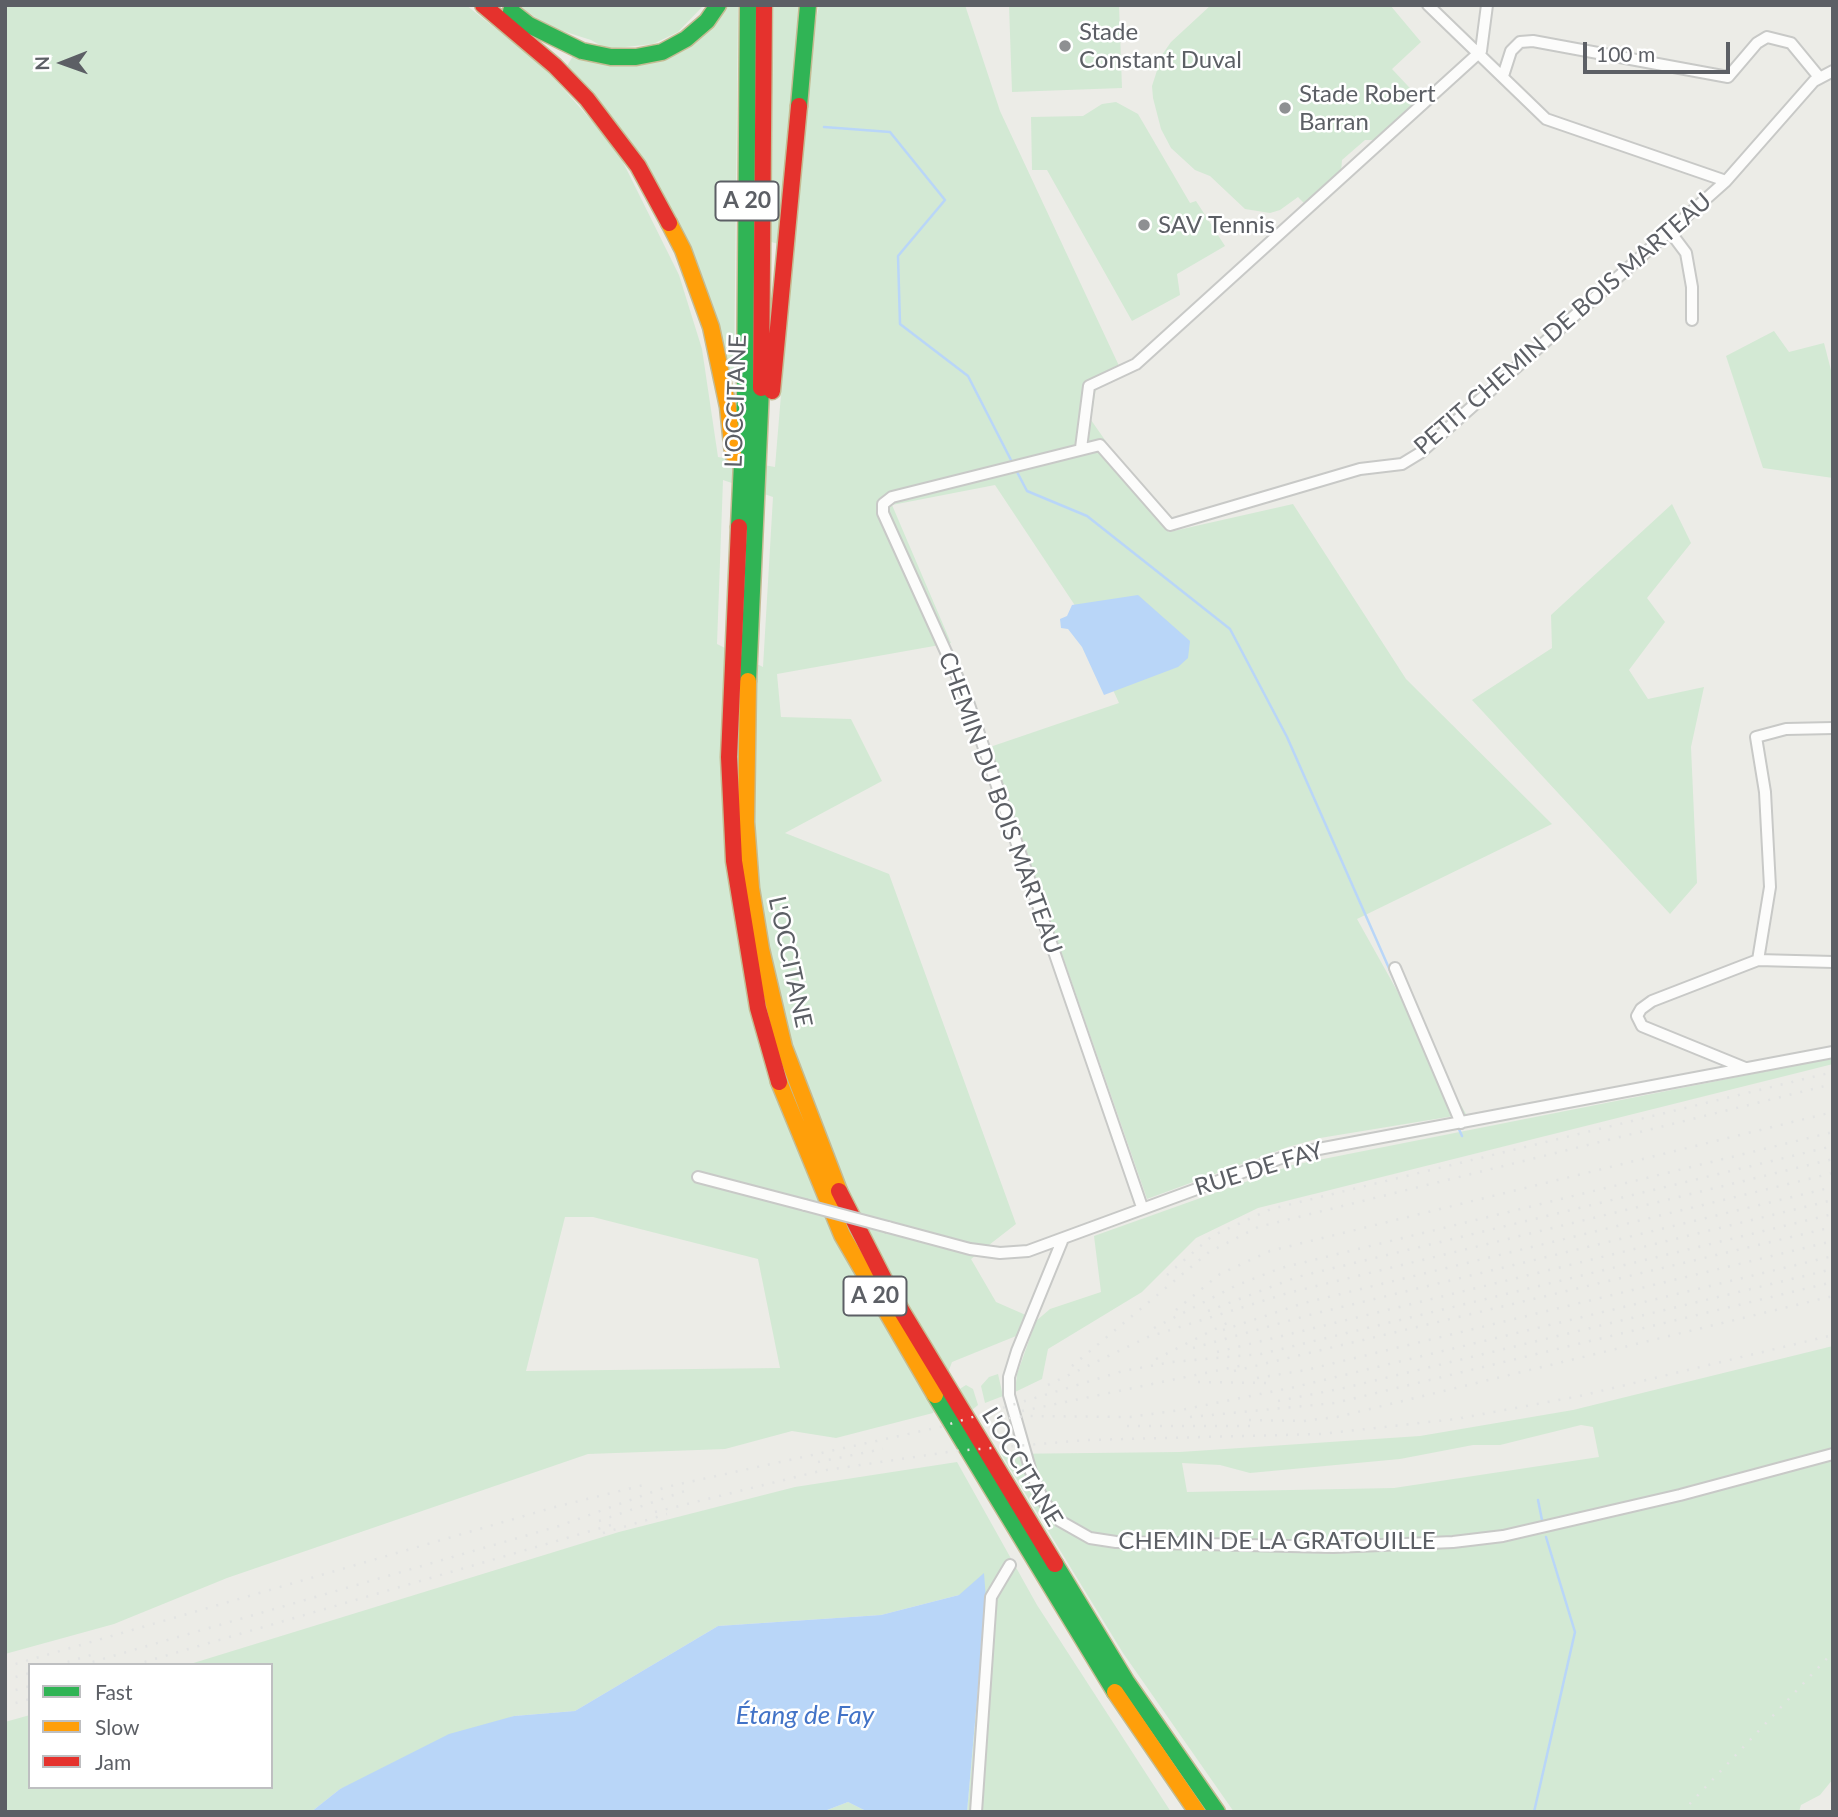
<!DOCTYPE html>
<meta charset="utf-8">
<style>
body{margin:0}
#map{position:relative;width:1838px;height:1817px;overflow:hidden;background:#ecece7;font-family:Lato,sans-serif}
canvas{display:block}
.frame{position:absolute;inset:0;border:7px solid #5c5f65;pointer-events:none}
.legend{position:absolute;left:28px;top:1663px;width:245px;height:126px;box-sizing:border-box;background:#fff;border:2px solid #bebfc1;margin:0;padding:9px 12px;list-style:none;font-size:21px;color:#5c5f65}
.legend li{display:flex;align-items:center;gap:14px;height:35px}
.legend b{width:35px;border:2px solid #bebfc1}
.north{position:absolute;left:28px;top:28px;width:70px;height:70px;-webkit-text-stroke:5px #fff;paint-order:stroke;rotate:269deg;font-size:19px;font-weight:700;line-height:28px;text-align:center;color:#5c5f65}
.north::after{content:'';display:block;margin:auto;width:24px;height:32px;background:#5c5f65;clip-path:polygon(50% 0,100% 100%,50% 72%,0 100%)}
.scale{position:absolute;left:1583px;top:42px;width:147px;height:32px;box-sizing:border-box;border:4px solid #5c5f65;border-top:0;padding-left:9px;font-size:21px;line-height:24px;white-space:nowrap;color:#5c5f65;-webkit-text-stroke:5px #fff;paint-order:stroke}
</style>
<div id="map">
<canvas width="1838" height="1817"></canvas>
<div class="frame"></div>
<ul class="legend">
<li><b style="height:9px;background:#30b455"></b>Fast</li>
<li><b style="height:9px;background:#ff9f0a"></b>Slow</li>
<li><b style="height:9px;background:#e5322d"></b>Jam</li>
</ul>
<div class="north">N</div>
<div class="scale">100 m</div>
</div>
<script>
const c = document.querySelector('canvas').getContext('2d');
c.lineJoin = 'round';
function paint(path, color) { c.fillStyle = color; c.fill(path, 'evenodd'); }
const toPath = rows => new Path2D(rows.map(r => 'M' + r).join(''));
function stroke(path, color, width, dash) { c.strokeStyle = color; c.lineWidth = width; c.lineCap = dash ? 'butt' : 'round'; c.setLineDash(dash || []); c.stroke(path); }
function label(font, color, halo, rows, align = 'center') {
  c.font = font + ' Lato,sans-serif'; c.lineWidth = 5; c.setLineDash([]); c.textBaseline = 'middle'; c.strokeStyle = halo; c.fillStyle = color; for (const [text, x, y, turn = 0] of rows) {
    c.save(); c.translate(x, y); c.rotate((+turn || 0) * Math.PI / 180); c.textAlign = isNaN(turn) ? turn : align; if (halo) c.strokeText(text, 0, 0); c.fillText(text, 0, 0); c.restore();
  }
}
paint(toPath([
 [5,5,466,5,543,66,616,148,679,275,702,349,718,457,775,467,809,57,819,5,965,5,1000,111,1120,368,1096,388,1091,420,1169,532,1293,504,1406,679,1552,824,1357,919,1466,1114,1320,1138,1288,1147,1147,1199,990,747,1119,703,1074,604,995,485,892,505,951,643,777,674,781,717,851,719,882,781,785,833,889,874,1016,1224,971,1259,996,1302,1028,1316,1021,1334,952,1362,933,1413,836,1438,792,1431,725,1449,588,1454,227,1578,114,1624,5,1654],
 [723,480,773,497,763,667,717,644],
 [565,1217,593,1217,758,1259,780,1368,526,1371],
 [517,5,704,5,678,32,653,44,607,49,591,40,550,27],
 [726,5,738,5,734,378,728,369,691,255,567,66,573,56,632,65],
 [774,5,801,5,779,244,771,242],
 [1009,5,1119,5,1122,88,1012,92],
 [1211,5,1390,5,1421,42,1392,69,1422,101,1378,140,1365,140,1342,160,1341,172,1305,204,1298,197,1280,210,1270,213,1245,209,1210,176,1195,170,1171,148,1161,129,1153,98,1152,86,1162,55,1171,42],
 [1116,102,1138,114,1190,203,1196,201,1225,246,1177,274,1180,295,1132,321,1047,170,1032,170,1031,117,1083,116,1102,104],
 [1774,331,1789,352,1824,343,1833,378,1833,478,1763,468,1726,356],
 [1672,504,1691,543,1647,598,1665,622,1629,670,1648,699,1704,687,1691,747,1697,883,1670,914,1472,700,1552,648,1551,615],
 [1833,1058,1833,1064,1258,1208,1196,1238,1142,1292,1048,1349,1042,1379,1015,1392,1017,1374,1036,1321,1050,1309,1101,1292,1094,1236,1293,1165],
 [1833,1346,1833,1779,1820,1795,1801,1805,1799,1812,1234,1812,1123,1653,1001,1454,1180,1452,1420,1436,1573,1410],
 [1581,1425,1593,1427,1599,1457,1394,1488,1187,1492,1182,1463,1220,1465,1250,1473,1400,1459,1473,1445,1500,1445],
 [998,1374,1003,1396,985,1403,981,1386,989,1377],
 [966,1385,973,1389,978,1405,972,1410,958,1390],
 [957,1462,1037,1605,1171,1812,967,1812,986,1599,959,1595,881,1615,718,1626,575,1711,514,1716,340,1789,311,1812,5,1812,5,1722,30,1715,30,1787,271,1787,271,1665,187,1665,619,1532,795,1487],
 [848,1802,868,1812,822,1812]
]), '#d3e9d4');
paint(toPath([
 [1138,595,1190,641,1188,658,1178,667,1104,695,1082,647,1068,629,1061,628,1060,619,1067,616,1072,605],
 [984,1573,986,1599,967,1812,868,1812,848,1802,822,1812,311,1812,340,1789,449,1734,514,1716,575,1711,718,1626,881,1615,959,1595]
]), '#b9d6f8');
stroke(toPath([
 [824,127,890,132,945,200,898,256,900,324,968,376,1013,464],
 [1016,470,1027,491,1087,516,1230,629,1287,737,1407,1009],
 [1458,1127,1462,1136],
 [1538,1500,1543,1525],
 [1534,1812,1575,1632,1546,1537]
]), '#b9d6f8', 2.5);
const street = toPath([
 [1428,5,1546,119,1726,181,1814,81,1833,71],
 [1503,76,1511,51,1520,42,1533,41,1728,77,1757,43,1767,37,1791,43,1819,77],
 [1668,229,1686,253,1692,287,1692,320],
 [1081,448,1089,386,1136,364,1481,51,1487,5],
 [1758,960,1770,887,1765,792,1756,737,1786,729,1833,728],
 [1395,968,1461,1123],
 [1745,1068,1642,1026,1637,1016,1641,1009,1652,1001,1758,960,1833,962],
 [698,1177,805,1205],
 [1142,1207,966,696,883,513,883,504,892,497,1100,445,1170,525,1360,469,1402,464,1420,453,1726,181],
 [888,1227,970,1249,1000,1253,1028,1251,1292,1154,1833,1052],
 [1062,1241,1017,1351,1009,1377,1009,1395,1031,1472,1044,1502,1060,1521,1090,1538,1116,1542,1333,1547,1453,1542,1503,1536,1680,1495,1833,1454],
 [976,1812,991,1597,1010,1565]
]);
const fast = toPath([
 [511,11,529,25,582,51,611,57,636,57,662,52,686,39,707,21,718,5],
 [799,106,808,5],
 [739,527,745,398,748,5],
 [748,681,761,388],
 [935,1395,1115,1692],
 [1055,1564,1126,1681,1217,1812]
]);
const slow = toPath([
 [669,223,683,250,711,327,728,407,733,454],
 [748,681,746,822,751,888,761,949,784,1047,839,1191],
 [779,1082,842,1235,935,1395],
 [1115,1692,1197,1812]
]);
const jam = toPath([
 [483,5,555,66,587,99,638,166,669,223],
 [761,388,764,5],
 [772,391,799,106],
 [739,527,729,757,734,861,758,1008,779,1082],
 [839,1191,892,1295,1055,1564]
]);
stroke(street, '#c8c9c7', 14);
stroke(fast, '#c4bb93', 19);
stroke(slow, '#c4bb93', 19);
stroke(jam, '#c4bb93', 19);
stroke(street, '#fcfcfb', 10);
stroke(fast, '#30b455', 16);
stroke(slow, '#ff9f0a', 16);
stroke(jam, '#e5322d', 16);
stroke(toPath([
 [1167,1275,1212,1236,1271,1209,1833,1072],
 [1176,1310,1220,1274,1270,1251,1833,1112],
 [1208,1311,1297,1277,1833,1146],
 [1154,1328,1235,1286,1281,1268,1833,1132],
 [1223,1330,1304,1303,1833,1173],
 [1193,1348,1309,1315,1833,1187],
 [1217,1352,1833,1200],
 [1156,1359,1231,1321],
 [1072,1366,1209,1252,1258,1227,1833,1084],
 [1234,1371,1833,1227],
 [1257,1378,1306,1370,1833,1241],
 [1198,1382,1268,1383],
 [1048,1385,1148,1337,1288,1293,1833,1159],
 [1278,1401,1344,1388,1833,1269],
 [1022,1411,1244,1365],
 [1190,1417,1335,1403,1833,1282],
 [1249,1420,1303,1421,1337,1417,1833,1296],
 [987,1421,1025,1416,1130,1417,1181,1410,1295,1387,1833,1256],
 [1127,1426,1256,1426],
 [818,1462,883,1449],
 [655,1512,820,1471,955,1451,1087,1440,1321,1434,1456,1419,1580,1396,1833,1335],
 [599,1521,688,1490],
 [603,1533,667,1514],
 [57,1665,91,1655],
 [82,1665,559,1526,666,1487,940,1427,1123,1371,1172,1362,1261,1354,1833,1214],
 [134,1665,611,1525],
 [5,1667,555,1507,648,1484],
 [5,1680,30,1673],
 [5,1693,30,1686],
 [5,1706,30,1699],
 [1682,1812,1833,1652]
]), '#e3e4e3', 2.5, [2, 9]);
const streetBridge = toPath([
 [805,1205,888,1227]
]);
stroke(streetBridge, '#c8c9c7', 14, []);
stroke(streetBridge, '#fcfcfb', 10);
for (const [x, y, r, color] of [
 [1065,46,7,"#8e9092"],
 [1285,108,7,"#8e9092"],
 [1144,225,7,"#8e9092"]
]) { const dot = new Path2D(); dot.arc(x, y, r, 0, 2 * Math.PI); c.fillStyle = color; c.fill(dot); stroke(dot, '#fff', 2.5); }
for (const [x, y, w] of [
 [747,201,63],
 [875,1296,63]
]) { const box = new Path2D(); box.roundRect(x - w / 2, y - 19.5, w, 39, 5); c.fillStyle = '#fff'; c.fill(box); stroke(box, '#5c5f65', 2); }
label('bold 23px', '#5c5f65', null, [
 ["A 20",747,201],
 ["A 20",875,1296]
]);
label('24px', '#5c5f65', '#fff', [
 ["Stade",1079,32],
 ["Constant Duval",1079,60],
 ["Stade Robert",1299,94],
 ["Barran",1299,122],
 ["SAV Tennis",1158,225]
], 'left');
label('24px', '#5c5f65', '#fff', [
 ["PETIT CHEMIN DE BOIS MARTEAU",1563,324,-41],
 ["L'OCCITANE",736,401,-88],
 ["CHEMIN DU BOIS MARTEAU",1000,803,70],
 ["L'OCCITANE",790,962,78],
 ["RUE DE FAY",1259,1169,-17],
 ["L'OCCITANE",1022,1467,59],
 ["CHEMIN DE LA GRATOUILLE",1277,1541]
]);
label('italic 26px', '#4273c7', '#fff', [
 ["Étang de Fay",805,1716]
]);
</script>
